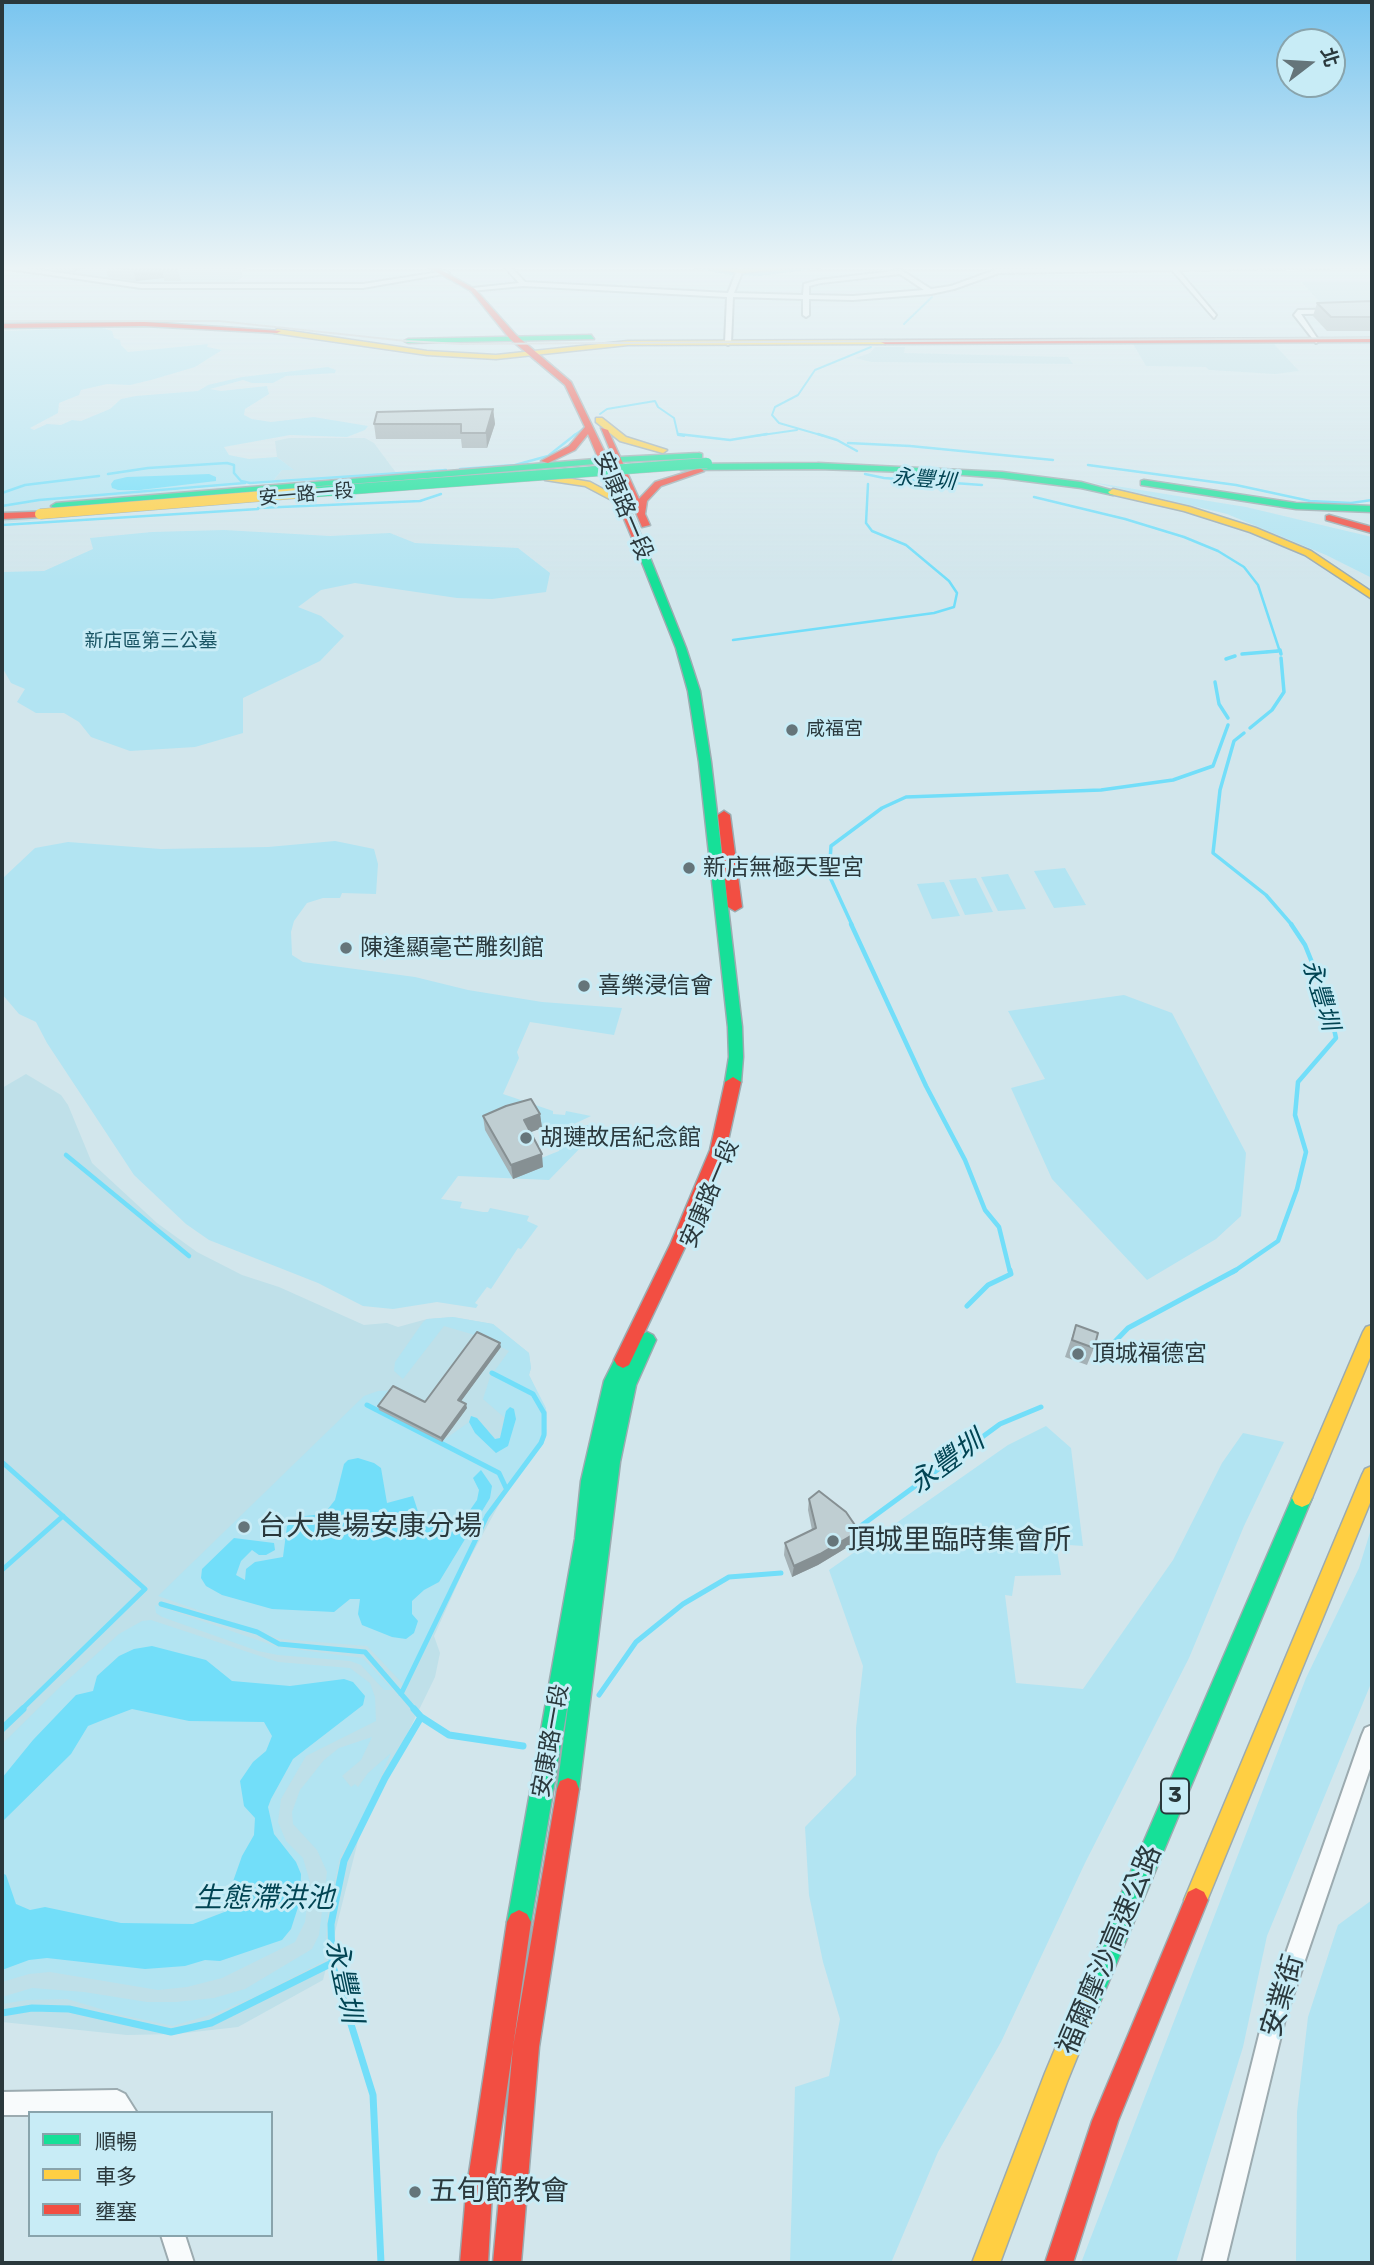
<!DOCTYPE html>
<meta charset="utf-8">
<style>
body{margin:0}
#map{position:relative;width:1374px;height:2265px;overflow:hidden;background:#d2e6ec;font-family:Rubik,"Noto Sans TC",sans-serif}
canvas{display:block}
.frame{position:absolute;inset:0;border:4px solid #2a383c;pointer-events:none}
.legend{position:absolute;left:28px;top:2111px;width:245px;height:126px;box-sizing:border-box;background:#c8ecf6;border:2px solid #89a4ac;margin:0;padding:9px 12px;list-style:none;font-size:21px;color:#2a383c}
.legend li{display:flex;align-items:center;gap:14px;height:35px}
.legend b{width:35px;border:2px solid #89a4ac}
.north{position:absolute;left:1276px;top:28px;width:70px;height:70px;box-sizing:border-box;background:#c8ecf6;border:2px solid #89a4ac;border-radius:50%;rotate:73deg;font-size:19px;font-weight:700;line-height:28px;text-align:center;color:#2a383c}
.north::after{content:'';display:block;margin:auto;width:24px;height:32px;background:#65757a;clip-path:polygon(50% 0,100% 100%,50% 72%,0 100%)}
</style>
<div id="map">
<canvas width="1374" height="2265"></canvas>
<div class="frame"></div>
<ul class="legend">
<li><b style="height:9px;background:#16e098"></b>順暢</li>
<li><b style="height:9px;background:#ffcf43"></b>車多</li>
<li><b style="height:9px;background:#f24e42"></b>壅塞</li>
</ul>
<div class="north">北</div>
</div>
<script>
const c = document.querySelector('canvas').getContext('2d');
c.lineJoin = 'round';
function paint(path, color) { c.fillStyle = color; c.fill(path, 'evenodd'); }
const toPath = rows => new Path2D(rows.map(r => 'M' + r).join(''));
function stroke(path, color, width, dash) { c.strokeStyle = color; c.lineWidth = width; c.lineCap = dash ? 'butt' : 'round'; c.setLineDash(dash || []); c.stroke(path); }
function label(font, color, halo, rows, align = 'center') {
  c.font = font + ' Rubik,"Noto Sans TC",sans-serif'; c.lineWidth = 6; c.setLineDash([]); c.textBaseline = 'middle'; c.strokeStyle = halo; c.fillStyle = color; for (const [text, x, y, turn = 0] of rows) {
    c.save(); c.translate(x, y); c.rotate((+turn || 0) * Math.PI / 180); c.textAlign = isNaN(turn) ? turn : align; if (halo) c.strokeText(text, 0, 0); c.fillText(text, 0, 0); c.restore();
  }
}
paint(toPath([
 [50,265,242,265,247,270,241,270,243,277,233,283,146,284,58,273,48,271],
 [1301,282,1372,282,1372,313,1330,313],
 [1133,344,1274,344,1299,371,1275,374,1209,370,1206,367,1146,366],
 [875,347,905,347,904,353,1068,357,1073,364,871,362,855,358,870,353],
 [289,438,365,438,374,443,397,474,305,481,307,498,2,523,2,507,40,500,276,483,274,480,282,470,293,470,277,457,275,441],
 [26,1074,61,1095,68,1105,92,1163,157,1223,197,1252,242,1275,279,1287,364,1325,387,1323,398,1327,427,1319,453,1317,493,1324,529,1353,531,1368,529,1375,547,1412,547,1432,543,1444,508,1488,466,1565,434,1636,440,1653,435,1677,361,1829,323,1980,238,2027,176,2034,127,2035,2,2022,2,1088]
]), '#bfe0e9');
paint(toPath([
 [103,328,112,331,114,338,120,340,121,345,128,352,208,344,207,347,222,350,195,367,151,380,130,385,107,384,81,390,79,395,59,403,58,413,30,428,34,430,47,424,61,425,72,420,81,421,110,409,121,399,136,396,198,391,208,385,242,377,328,367,336,370,335,373,286,376,273,383,252,383,243,380,210,389,221,391,267,386,269,394,245,409,244,415,252,419,271,422,314,417,368,426,365,430,347,437,290,435,224,447,229,455,249,459,277,457,294,470,282,470,274,480,39,500,2,506,2,331],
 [1091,482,1246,507,1372,537,1372,578,1326,555,1227,514],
 [224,530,330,536,390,533,415,543,518,548,550,573,546,592,492,599,457,598,355,583,321,590,298,607,321,616,344,636,320,661,243,698,243,733,195,747,130,751,91,737,79,722,64,713,36,713,17,702,25,689,11,683,2,667,2,572,44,571,93,549,90,538,152,532],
 [335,841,374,849,378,864,376,894,342,893,340,898,323,898,307,903,294,921,291,932,292,955,303,962,415,977,468,990,542,1002,622,1008,614,1035,530,1022,517,1052,519,1058,503,1094,553,1111,553,1114,565,1115,566,1111,591,1116,557,1132,514,1119,539,1159,559,1151,567,1136,587,1125,595,1125,583,1145,549,1180,458,1176,441,1199,462,1202,460,1208,483,1212,488,1212,490,1208,529,1216,527,1221,538,1226,521,1249,518,1248,491,1289,487,1287,475,1303,478,1305,476,1308,437,1302,393,1309,363,1306,318,1283,209,1240,186,1224,134,1175,47,1043,36,1022,19,1014,2,994,2,879,35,848,68,842,161,849,268,847],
 [1065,868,1086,905,1054,908,1034,871],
 [1008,874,1026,909,998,911,981,877],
 [976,878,993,912,965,915,949,880],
 [944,882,960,916,932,919,917,884],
 [1124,995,1172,1013,1246,1153,1241,1216,1216,1239,1147,1280,1052,1179,1011,1088,1045,1079,1008,1011],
 [453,1317,493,1324,529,1353,531,1368,529,1375,546,1408,547,1432,543,1444,511,1485,507,1483,494,1501,403,1684,367,1646,280,1639,158,1596,364,1396,378,1391,394,1390,441,1442,469,1422,471,1416,477,1418,495,1439,500,1438,506,1419,483,1399,490,1377,509,1351,478,1336,444,1326,403,1379,394,1371,395,1362,423,1322,427,1319],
 [1046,1426,1071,1448,1083,1546,1056,1544,1061,1575,1015,1576,1012,1596,1005,1595,1016,1683,1083,1689,1173,1560,1222,1463,1243,1433,1284,1442,1244,1526,1189,1658,1085,1863,1001,2042,938,2152,891,2263,790,2263,795,2087,829,2076,840,2019,823,1962,809,1895,805,1827,856,1775,856,1728,863,1666,829,1570,1008,1445],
 [1372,1526,1372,1681,1267,1936,1243,2047,1176,2263,1081,2263,1306,1678,1359,1568],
 [155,1605,278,1647,363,1658,393,1690,384,1690,361,1665,350,1661,278,1655,258,1651,162,1617,156,1613],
 [151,1620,278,1662,350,1668,370,1683,375,1697,376,1721,306,1756,281,1799,278,1822,286,1841,303,1858,310,1882,305,1922,295,1942,222,1978,187,1987,158,1990,50,1972,29,1974,2,1982,2,1744,63,1684,119,1634,142,1621],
 [372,1737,361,1760,342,1776,351,1787,355,1784,358,1787,368,1773,391,1753,368,1806,340,1857,328,1909,324,1961,259,1995,216,2013,173,2026,121,2015,67,1999,27,2000,2,2004,2,1997,32,1988,84,1992,147,2002,176,2002,214,1998,245,1989,312,1949,319,1935,327,1872,317,1850,293,1824,292,1812,300,1790,324,1760,339,1748],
 [1372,1900,1372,2263,1296,2263,1297,2112,1308,2017,1338,1925]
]), '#b2e4f2');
paint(toPath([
 [676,265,704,265,752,272,846,265,760,276,731,275],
 [209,474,216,477,216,481,140,490,118,490,112,488,111,484,114,480,127,477],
 [510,1407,514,1409,516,1419,508,1446,496,1453,475,1433,469,1422,471,1416,477,1418,495,1439,500,1438,506,1411],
 [358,1458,374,1463,381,1468,387,1503,413,1496,423,1527,439,1524,446,1537,461,1523,477,1500,479,1490,473,1478,481,1470,492,1486,490,1498,439,1582,424,1590,412,1601,412,1614,418,1621,414,1633,406,1639,392,1637,362,1625,358,1614,360,1599,350,1599,334,1612,272,1609,222,1595,206,1586,201,1578,202,1569,234,1538,274,1543,275,1550,266,1555,259,1555,252,1550,241,1561,236,1575,245,1580,246,1569,255,1562,283,1557,287,1526,305,1516,324,1514,335,1500,344,1464,348,1460],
 [152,1646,206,1660,232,1681,290,1686,344,1679,353,1682,365,1696,363,1705,293,1759,271,1799,268,1807,274,1834,296,1862,301,1874,300,1901,291,1929,282,1940,220,1961,205,1960,185,1966,145,1969,47,1958,29,1960,2,1970,2,1873,6,1875,16,1904,30,1910,45,1907,121,1923,193,1924,227,1911,230,1890,242,1856,254,1835,255,1818,244,1806,240,1781,253,1762,266,1751,272,1736,264,1722,189,1721,132,1709,103,1720,88,1726,71,1754,2,1822,2,1778,33,1740,76,1695,93,1691,97,1676,119,1656,134,1649]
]), '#72def9');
stroke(toPath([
 [892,265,898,272],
 [904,324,932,297],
 [600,414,607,409,655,401,658,407,674,418,678,435,684,436],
 [573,436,584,428],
 [755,436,797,430],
 [824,436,779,423,772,415,775,407,798,395,815,370,871,347]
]), '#72def9', 2);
stroke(toPath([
 [678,434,730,440,767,434],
 [818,434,837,440,857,451],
 [848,443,910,446,1053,460],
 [1088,465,1236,485,1310,501,1351,503,1372,500],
 [460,469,515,465,548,456,576,434],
 [108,474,148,468,227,463,234,465,234,473,241,481,250,483,446,470],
 [865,474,884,478,982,485],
 [2,493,25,485,99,476],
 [1034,497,1125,519,1184,537,1218,551,1244,567,1258,585,1280,652],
 [2,506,39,500,245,483],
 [258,508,420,501,441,494],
 [2,525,258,509],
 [733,640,934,613,954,607,957,593,949,581,906,545,872,531,866,523,868,484],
 [1266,652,1278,651]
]), '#72def9', 2.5);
stroke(toPath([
 [1280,650,1281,654],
 [1242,654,1278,651],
 [1226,659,1235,656],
 [1215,682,1219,704,1228,718],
 [1250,728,1272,710,1284,692,1281,658],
 [1244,733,1234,741,1220,790,1213,853,1266,895,1292,925],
 [852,925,829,875,831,846,882,808,906,797,1101,790,1173,780,1213,766,1228,725]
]), '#72def9', 3.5);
stroke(toPath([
 [851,924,926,1086,965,1160,985,1210,999,1227,1010,1272],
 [66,1155,189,1256],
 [1233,1272,1278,1241,1297,1189,1306,1152,1295,1115,1298,1082,1336,1038,1328,1002,1305,945,1291,924]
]), '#72def9', 4.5);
stroke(toPath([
 [967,1306,988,1285,1011,1274,1010,1270],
 [1102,1355,1128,1328,1236,1270],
 [367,1405,499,1473,506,1488],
 [2,1462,145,1589,21,1710],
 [858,1528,1000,1424,1041,1407],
 [2,1570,63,1516],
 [161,1604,257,1632,279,1644,365,1652,415,1710],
 [401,1694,487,1516,541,1443,544,1435,544,1413,533,1394,492,1373],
 [599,1695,636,1642,683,1604,729,1577,781,1573]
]), '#72def9', 5);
stroke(toPath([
 [414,1709,421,1717,449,1735,523,1746],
 [2,1729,23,1709],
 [2,2013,32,2008,69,2009,171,2032,211,2023,332,1963],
 [381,2263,373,2095,332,1963,331,1924,344,1861,385,1778,421,1717]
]), '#72def9', 7);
const street = toPath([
 [2,265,141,284,363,284,446,271,449,273,363,288,141,288,2,268,2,265],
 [503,265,509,265,525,282,728,293,739,265,745,265,734,293,803,295,804,284,819,280,901,270,931,289,951,286,998,269,1260,265,1372,267,1178,270,1216,315,1214,318,1172,270,999,273,954,289,931,294,853,300,809,299,809,315,806,317,803,315,803,299,733,297,731,343,728,345,725,343,727,297,523,286,471,291,473,288,519,283,503,265],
 [900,274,924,290,853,296,809,295,809,286,821,283,900,274],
 [1372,309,1372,313,1301,314,1319,341,1316,343,1294,315,1298,310,1372,309],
 [1372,1725,1372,1763,1285,2019,1226,2263,1202,2263,1263,2019,1362,1735,1365,1728,1372,1725],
 [117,2090,125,2094,137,2113,30,2113,30,2115,2,2115,2,2092,117,2090],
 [161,2235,185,2235,194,2263,170,2263,161,2235]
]);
const fast = toPath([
 [591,335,594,339,408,343,404,341,408,339,591,335],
 [699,453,702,454,702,458,619,462,56,509,51,506,56,503,620,457,699,453],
 [818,463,1002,472,1081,482,1118,492,1113,495,1081,488,1002,478,937,473,818,469,681,470,677,467,681,464,818,463],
 [1144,480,1296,503,1372,506,1372,512,1296,509,1141,485,1141,481,1144,480],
 [640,542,645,545,686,648,700,691,711,762,742,1027,743,1057,741,1082,733,1087,725,1082,729,1057,728,1027,699,762,688,691,676,648,635,545,640,542],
 [647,1332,653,1335,656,1340,636,1385,620,1462,579,1789,576,1797,568,1800,560,1797,557,1789,571,1685,531,1922,527,1930,519,1934,511,1930,507,1922,575,1539,581,1481,604,1381,617,1355,623,1352,630,1357,641,1335,647,1332],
 [1302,1489,1309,1492,1312,1498,1096,2012,1087,2015,1078,2012,1075,2003,1078,1994,1292,1498,1295,1492,1302,1489]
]);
const slow = toPath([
 [685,265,741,269,822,265,741,273,685,265],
 [277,329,427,351,496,355,628,341,885,340,889,342,885,344,628,345,496,359,427,355,274,333,277,329],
 [596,418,602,418,626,437,667,450,663,453,620,441,596,422,596,418],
 [548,475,590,482,627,502,619,504,585,486,545,480,544,478,548,475],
 [1113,489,1190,507,1256,528,1311,551,1372,592,1372,599,1305,555,1250,532,1184,511,1110,494,1108,492,1113,489],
 [1372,1325,1372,1353,1312,1498,1309,1504,1302,1507,1295,1504,1292,1498,1363,1332,1366,1327,1372,1325],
 [1372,1466,1372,1498,1204,1908,1196,1912,1188,1908,1184,1900,1362,1475,1365,1469,1372,1466],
 [1087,1991,1096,1994,1099,2003,1067,2082,1000,2263,972,2263,1045,2073,1078,1994,1087,1991]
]);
const jam = toPath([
 [424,265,432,265,475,289,516,335,571,382,609,461,645,545,643,547,635,545,588,434,575,450,548,463,541,461,569,446,585,427,565,385,510,339,471,291,424,265],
 [144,322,281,331,277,333,144,326,2,328,2,324,144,322],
 [1372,338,1372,342,885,344,881,342,885,340,1372,338],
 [601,428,608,430,639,499,655,482,700,468,704,471,661,486,647,501,645,514,650,525,642,527,601,428],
 [58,511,61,512,61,516,2,519,2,513,58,511],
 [1329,515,1372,527,1372,533,1326,520,1326,516,1329,515],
 [724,811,730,815,742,907,735,911,728,907,718,815,724,811],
 [733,1077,741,1082,726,1150,686,1245,629,1365,623,1368,617,1365,614,1360,670,1245,710,1150,725,1082,733,1077],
 [568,1778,576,1781,579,1789,539,2047,521,2263,493,2263,513,2047,557,1789,560,1781,568,1778],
 [1196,1888,1204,1892,1208,1900,1118,2121,1073,2263,1045,2263,1092,2121,1188,1892,1196,1888],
 [519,1910,527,1914,531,1922,492,2193,488,2263,460,2263,466,2193,507,1922,511,1914,519,1910]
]);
stroke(street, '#9cabb0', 4);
stroke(fast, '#9cabb0', 3);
stroke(slow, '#9cabb0', 3);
stroke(jam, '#9cabb0', 3);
paint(street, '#f8fbfc');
paint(fast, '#16e098');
paint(slow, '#ffcf43');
paint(jam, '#f24e42');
stroke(toPath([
 [2,321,219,321,406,341,460,344,1372,338]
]), '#c8cdce', 2);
const fastBridge = toPath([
 [314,492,707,463]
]);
const slowBridge = toPath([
 [40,514,314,492]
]);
stroke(fastBridge, '#9cabb0', 11, []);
stroke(slowBridge, '#9cabb0', 11, []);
stroke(fastBridge, '#16e098', 10);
stroke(slowBridge, '#ffcf43', 10);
paint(toPath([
 [55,265,93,265,74,272,56,270],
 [177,265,181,281,164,281,164,278,136,281,108,277,105,266],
 [1372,301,1372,331,1327,331,1313,316,1317,303],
 [493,409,495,424,487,448,462,448,461,439,376,439,374,424],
 [540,1114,542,1128,530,1132,543,1167,513,1179,485,1130,483,1116],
 [1076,1325,1094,1348,1087,1365,1065,1357],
 [501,1347,461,1401,467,1408,442,1442,379,1410,378,1406,425,1402],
 [809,1499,856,1542,818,1565,792,1577,784,1555,785,1543,812,1530,808,1510]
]), '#a4b1b5');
paint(toPath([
 [77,265,93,265,74,272,72,267],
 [161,267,164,278,136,281,133,270],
 [493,409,495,424,487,448,486,433],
 [540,1114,542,1128,526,1134,524,1120],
 [542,1154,543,1167,513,1179,511,1165],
 [500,1343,501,1347,459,1404,458,1400],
 [466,1404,467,1408,442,1442,441,1438],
 [859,1531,856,1542,818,1565,792,1577,794,1566]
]), '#869093');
const building = toPath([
 [58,265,77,265,72,267,58,265],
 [107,265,177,265,178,270,162,270,161,267,133,270,105,266,107,265],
 [1372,301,1372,317,1331,317,1317,303,1372,301],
 [493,409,486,433,461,433,461,424,374,424,377,412,493,409],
 [531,1099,540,1114,524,1120,542,1154,511,1165,483,1116,506,1106,531,1099],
 [1076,1325,1098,1333,1094,1348,1072,1340,1076,1325],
 [477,1332,500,1343,458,1400,466,1404,441,1438,378,1406,393,1386,425,1402,477,1332],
 [819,1491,846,1512,859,1531,820,1554,794,1566,785,1543,816,1528,809,1499,819,1491]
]);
paint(building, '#bfced2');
stroke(building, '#869093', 2);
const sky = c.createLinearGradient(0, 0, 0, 582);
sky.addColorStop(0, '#79c5ef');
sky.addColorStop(0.46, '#ebf4f6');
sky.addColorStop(1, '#ebf4f600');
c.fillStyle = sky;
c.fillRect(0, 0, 1374, 582);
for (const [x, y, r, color] of [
 [792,730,7,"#65757a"],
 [689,868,7,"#65757a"],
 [346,948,7,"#65757a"],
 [584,986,7,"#65757a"],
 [526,1138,7,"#65757a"],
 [1078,1354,7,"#65757a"],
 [244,1527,7,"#65757a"],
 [833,1541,7,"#65757a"],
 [415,2192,7,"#65757a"]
]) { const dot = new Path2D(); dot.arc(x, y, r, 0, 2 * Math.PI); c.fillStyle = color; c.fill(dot); stroke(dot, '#c8ecf6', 2.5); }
label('19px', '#2a383c', '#c8ecf6', [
 ["安一路一段",306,495,-5]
]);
label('19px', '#1a5564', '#c8ecf6', [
 ["新店區第三公墓",151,642]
]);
label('19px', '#2a383c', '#c8ecf6', [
 ["咸福宮",806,730]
], 'left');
label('italic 21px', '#014453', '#c8ecf6', [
 ["永豐圳",924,480,5]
]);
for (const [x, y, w] of [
 [1175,1796,28]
]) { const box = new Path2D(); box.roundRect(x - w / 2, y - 17.5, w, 35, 5); c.fillStyle = '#c8ecf6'; c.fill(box); stroke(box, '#2a383c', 2); }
label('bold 21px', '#2a383c', null, [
 ["3",1175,1796]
]);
label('23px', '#2a383c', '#c8ecf6', [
 ["安康路一段",623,506,67],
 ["安康路一段",710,1194,-67],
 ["安康路一段",551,1741,-80]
]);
label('23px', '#2a383c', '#c8ecf6', [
 ["新店無極天聖宮",703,868],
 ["陳逢顯毫芒雕刻館",360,948],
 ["喜樂浸信會",598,986],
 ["胡璉故居紀念館",540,1138],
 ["頂城福德宮",1092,1354]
], 'left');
label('italic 24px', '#014453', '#c8ecf6', [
 ["永豐圳",1320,995,73]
]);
label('italic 28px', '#014453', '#c8ecf6', [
 ["永豐圳",947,1463,-36],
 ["生態滯洪池",264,1899],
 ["永豐圳",343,1981,78]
]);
label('28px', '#2a383c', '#c8ecf6', [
 ["台大農場安康分場",258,1527],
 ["頂城里臨時集會所",847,1541],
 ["五旬節教會",429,2192]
], 'left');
label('28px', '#2a383c', '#c8ecf6', [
 ["福爾摩沙高速公路",1110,1950,-67],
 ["安業街",1283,1996,-73]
]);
</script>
